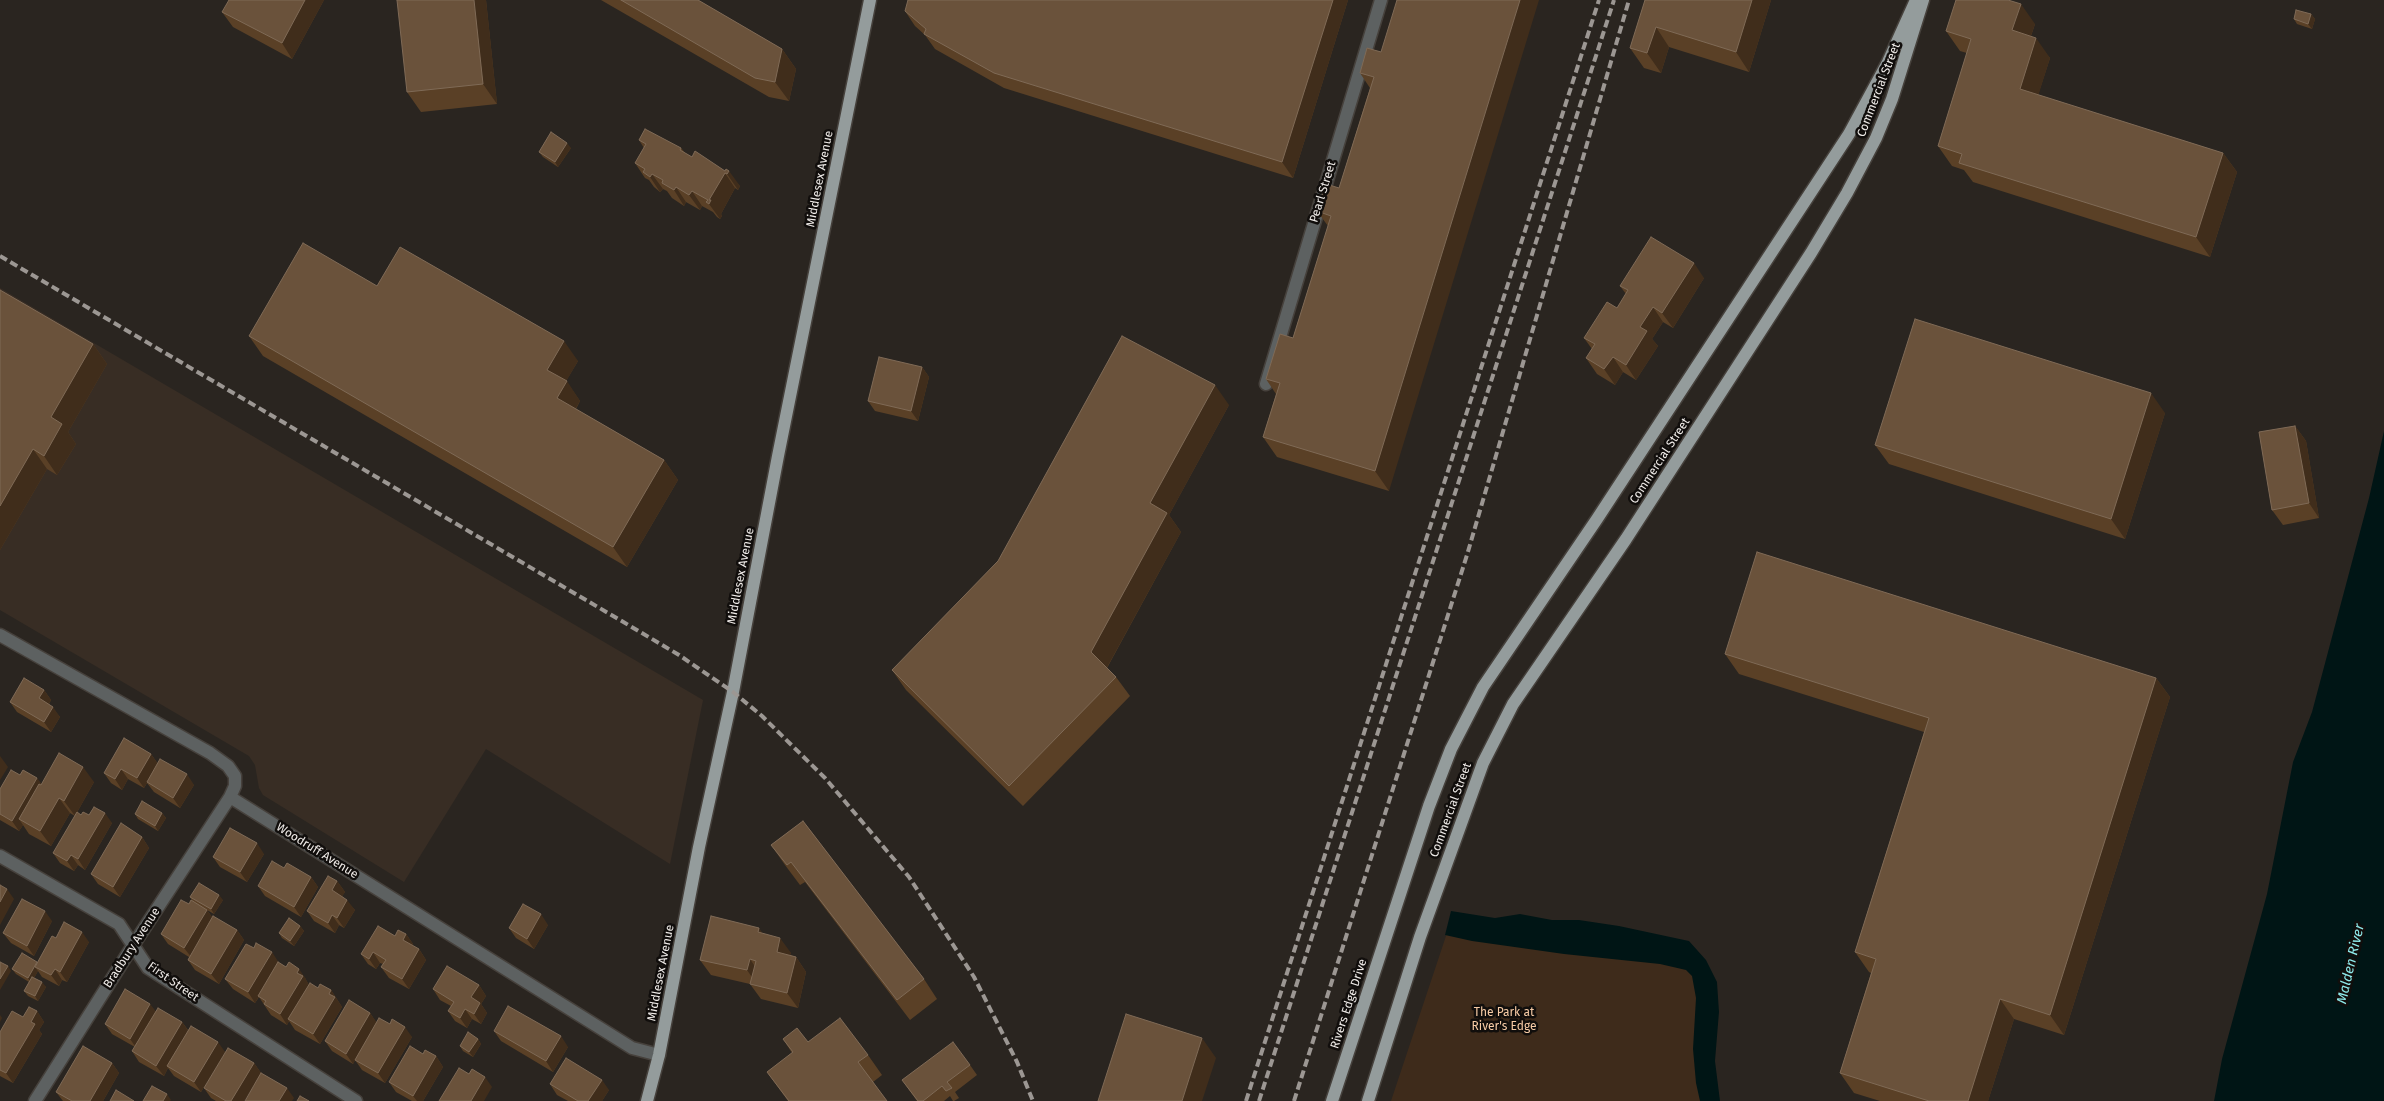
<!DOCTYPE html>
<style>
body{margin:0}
canvas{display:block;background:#2a2520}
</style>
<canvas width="2384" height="1101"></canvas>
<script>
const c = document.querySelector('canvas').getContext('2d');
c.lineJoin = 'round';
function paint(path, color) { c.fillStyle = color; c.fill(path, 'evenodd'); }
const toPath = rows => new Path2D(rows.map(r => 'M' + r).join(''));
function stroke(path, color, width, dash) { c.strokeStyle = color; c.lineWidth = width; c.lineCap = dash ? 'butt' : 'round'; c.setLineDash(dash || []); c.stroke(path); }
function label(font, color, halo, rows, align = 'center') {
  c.font = font + ' "Fira Sans",sans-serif'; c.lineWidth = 5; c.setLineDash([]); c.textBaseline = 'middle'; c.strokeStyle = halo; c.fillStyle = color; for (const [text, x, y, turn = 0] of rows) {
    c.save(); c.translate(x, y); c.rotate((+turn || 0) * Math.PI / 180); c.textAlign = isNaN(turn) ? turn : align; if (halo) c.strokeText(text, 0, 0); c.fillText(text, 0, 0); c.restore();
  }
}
paint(toPath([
 [0,288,703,700,670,864,486,749,404,882,263,795,259,788,255,765,249,756,0,610]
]), '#382d24');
paint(toPath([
 [1448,930,1699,969,1704,1101,1391,1101]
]), '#3e2b1b');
paint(toPath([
 [2384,431,2384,1101,2214,1101,2222,1059,2267,894,2293,762,2312,712,2369,498],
 [1451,911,1495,918,1520,914,1552,920,1579,920,1619,926,1689,941,1706,960,1717,982,1719,1012,1715,1061,1720,1101,1700,1101,1696,1083,1693,1049,1696,998,1692,976,1686,970,1660,964,1564,954,1472,941,1445,935]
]), '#001515');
const minor = toPath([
 [1266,384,1381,0],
 [0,635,210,753,228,766,235,776,235,786,230,797,632,1048,659,1055],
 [0,856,119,924,148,968,356,1101],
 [35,1101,132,947,230,797]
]);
const major = toPath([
 [647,1101,659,1055,699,847,733,692,778,456,870,0],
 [1332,1101,1429,806,1451,749,1483,687,1597,519,1849,134,1888,62,1916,0],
 [1368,1101,1420,937,1483,763,1513,704,1626,539,1811,253,1847,193,1876,138,1892,99,1923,0]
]);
stroke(minor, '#46413c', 15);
stroke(major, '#46413c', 15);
stroke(minor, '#5d6161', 12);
stroke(major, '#949c9c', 12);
stroke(toPath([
 [0,256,620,620,679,655,733,692,762,716,825,778,909,877,974,977,1017,1062,1033,1101],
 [1246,1101,1599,0],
 [1259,1101,1614,0],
 [1294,1101,1467,555,1629,0]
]), '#9c9793', 4, [8, 4]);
paint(toPath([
 [324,0,292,59,233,27,222,12],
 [486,0,497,104,421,112,407,92],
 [601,0,698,0,782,49,796,69,789,101,769,97],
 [1348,0,1293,178,1004,88,935,49,925,35,915,26,905,11],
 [1645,0,1771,0,1749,72,1669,47,1661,73,1644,68,1630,48],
 [2311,14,2315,19,2312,29,2297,24,2294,19],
 [2035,24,2031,36,2050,58,2038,95,2223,153,2237,172,2210,257,1973,182,1964,170,1952,166,1938,146,1967,53,1960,51,1946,31],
 [1381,52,1389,491,1277,457,1263,437,1276,394,1266,379,1293,338,1328,226,1317,211,1339,188,1370,88,1360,73],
 [639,140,681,148,686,154,692,157,725,171,740,186,738,190,735,188,721,214,722,216,720,219,717,217,713,212,702,206,700,210,686,202,684,206,672,198,667,191,663,189,660,192,654,187,649,180,645,178,635,163,644,148],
 [571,148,558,167,543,157,539,152],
 [1704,278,1673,328,1663,322,1652,339,1658,346,1636,380,1623,372,1615,385,1597,374,1586,358,1592,349,1584,338,1617,308,1626,294,1620,286],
 [377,286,578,361,566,381,580,401,576,409,664,460,678,480,627,567,263,356,249,336],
 [0,290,93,344,107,364,68,432,76,444,57,475,47,469,0,550],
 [922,367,929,377,918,421,875,411,868,401],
 [1229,405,1169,515,1181,532,1107,668,1116,677,1130,696,1023,806,906,690,892,670],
 [2165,413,2125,539,1889,464,1875,445],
 [2295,426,2306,441,2319,518,2283,525,2272,510],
 [1725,654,2156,678,2170,697,2064,1035,2014,1019,1988,1101,1880,1101,1854,1093,1840,1073,1871,973,1869,972,1855,952,1924,732,1739,674],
 [44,690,51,700,49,704,60,717,51,732,17,712,10,702],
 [151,754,158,764,194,785,180,808,154,792,147,783,144,788,128,779,122,790,111,783,104,773],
 [20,775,42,784,94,782,75,816,70,813,51,846,29,834,23,825,19,831,0,820,0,789],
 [162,813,166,818,158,831,138,819,135,814],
 [81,815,89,815,112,823,85,870,78,865,74,871,60,863,53,853],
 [803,821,924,979,937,999,910,1020,805,882,800,885,785,865,771,845],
 [142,837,149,848,120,897,98,884,91,874],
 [264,854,247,882,220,867,213,857],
 [284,868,311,877,318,887,301,917,265,896,258,886],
 [337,881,345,892,342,896,355,910,344,928,339,925,335,933,314,921,307,911],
 [190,897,223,900,214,914,207,910,212,917,237,930,244,940,219,984,195,970,188,960,189,957,168,944,161,934,189,904,193,902],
 [52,921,34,956,11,943,3,933],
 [548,925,534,949,516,938,509,928],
 [300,926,304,931,294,946,282,938,279,933],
 [406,934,413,944,412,946,419,949,426,960,409,989,389,978,381,967,383,964,380,963,376,969,368,964,361,954,395,936],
 [763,934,791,953,790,955,796,957,806,972,798,1008,761,999,750,984,711,975,700,960],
 [56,938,89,942,67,982,62,980,59,986,42,977,38,971,34,978,46,987,38,1001,28,996,24,991,29,982,16,974,12,969,38,963],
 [279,963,306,979,306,980,309,985,318,988,331,990,342,1007,320,1044,295,1030,289,1021,287,1025,271,1015,259,997,255,1003,233,989,225,979],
 [479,985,486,996,481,1004,487,1013,481,1024,472,1019,467,1028,455,1021,448,1011,451,1006,440,1000,433,989],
 [37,1011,44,1022,39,1030,42,1034,13,1083,0,1076,0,1032,23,1017],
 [156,1011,182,1022,188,1030,225,1052,201,1092,174,1076,168,1068,164,1076,139,1062,132,1051,135,1047,112,1034,105,1024],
 [370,1013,376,1022,412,1037,385,1083,362,1070,355,1060,353,1064,332,1051,325,1041],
 [494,1031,568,1047,553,1072,501,1041],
 [478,1039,481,1044,473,1057,463,1051,460,1046],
 [783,1039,808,1042,868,1055,882,1075,873,1082,887,1101,788,1101,767,1072,792,1053],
 [423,1054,436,1056,443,1067,423,1101,412,1101,396,1092,389,1082],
 [112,1063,119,1073,103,1101,63,1101,56,1092],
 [254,1063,261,1073,244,1101,216,1101,211,1098,204,1088],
 [970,1065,977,1075,955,1092,959,1098,954,1101,953,1101,950,1096,944,1101,917,1101,902,1080],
 [550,1084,609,1090,602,1101,568,1101,557,1095]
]), '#5a4026');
paint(toPath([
 [305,0,324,0,292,59,282,43],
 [474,0,486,0,497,104,483,84],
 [1333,0,1348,0,1293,178,1282,162],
 [1520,0,1539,0,1389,491,1375,471],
 [1752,0,1771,0,1749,72,1736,52],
 [2021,4,2035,24,2026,50,2012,30],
 [2311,14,2315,19,2312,29,2308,24],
 [1656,27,1669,47,1661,73,1647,53],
 [2036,38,2050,58,2034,109,2020,89],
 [782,49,796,69,789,101,775,82],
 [567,143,571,148,558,167,555,162],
 [2223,153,2237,172,2210,257,2196,237],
 [729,171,740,186,738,190,727,174],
 [725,173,735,188,721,214,722,216,720,219,709,204,709,200],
 [652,174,663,189,660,192,650,177],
 [676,187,686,202,684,206,674,190],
 [692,191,702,206,700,210,689,195],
 [1694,263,1704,278,1673,328,1662,313],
 [1653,307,1663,322,1652,339,1658,346,1636,380,1626,365,1640,327],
 [564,341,578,361,561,390,547,370],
 [93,344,107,364,68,432,76,444,57,475,44,456,51,417],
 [1613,357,1623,372,1615,385,1604,369],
 [922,367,929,377,918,421,911,411],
 [567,381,580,401,571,417,557,398],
 [1215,385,1229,405,1169,515,1181,532,1105,671,1091,652,1150,503],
 [2151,393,2165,413,2125,539,2111,519],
 [2295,426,2306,441,2319,518,2309,503],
 [33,449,47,469,0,550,0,506],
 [664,460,678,480,627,567,613,547],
 [2156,678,2170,697,2064,1035,2050,1015],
 [44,690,51,700,46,708,39,698],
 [53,707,60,717,51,732,44,722],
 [151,754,158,764,144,788,137,778],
 [0,756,8,767,0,780],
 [83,767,94,782,75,816,64,801],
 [121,769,128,779,122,790,115,779],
 [187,774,194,785,180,808,173,798],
 [37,778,45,788,19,819,23,825,19,831,12,821],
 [59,798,70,813,51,846,40,831],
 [105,813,112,823,85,870,78,859],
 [162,813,166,818,158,831,155,826],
 [142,837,149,848,120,897,113,887],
 [257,843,264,854,247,882,240,872],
 [71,855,78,865,74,871,67,861],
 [311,877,318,887,301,917,294,907],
 [337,881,345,892,339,901,332,890],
 [7,889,14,899,0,925,0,902],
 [219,895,223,900,214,914,211,909],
 [347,900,355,910,344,928,337,918],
 [207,910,214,920,192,958,184,948],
 [45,911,52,921,34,956,27,946],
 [541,914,548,925,534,949,527,939],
 [332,915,339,925,335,933,328,923],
 [300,926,304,931,294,946,290,941],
 [759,928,769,943,758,932],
 [237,930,244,940,219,984,211,974],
 [82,932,89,942,67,982,60,972],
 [406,934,413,944,410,950,403,940],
 [780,938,791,953,787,967,777,952],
 [419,949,426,960,409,989,402,979],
 [272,952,279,963,255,1003,248,992],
 [373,952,380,963,376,969,369,959],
 [796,957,806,972,798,1008,787,993],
 [750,959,760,974,758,986,747,970],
 [37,962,35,967,38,971,31,983,28,978],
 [8,966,11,971,0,990,0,979],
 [55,969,62,980,59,986,51,975],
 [299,969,306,979,306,980,310,986,288,1019,289,1021,287,1025,280,1014],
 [42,982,46,987,38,1001,35,996],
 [479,985,486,996,481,1004,487,1013,481,1024,474,1014,471,997],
 [331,990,342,1007,320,1044,313,1034],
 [2000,999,2014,1019,1988,1101,1968,1101],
 [150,1004,158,1014,137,1049,130,1039],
 [465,1009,472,1019,467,1028,460,1018],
 [37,1011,44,1022,39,1030,42,1034,13,1083,6,1073,31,1022],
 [370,1013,377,1023,353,1064,346,1054],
 [0,1015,2,1018,0,1022],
 [182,1022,189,1032,167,1066,168,1068,164,1076,156,1066],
 [405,1027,412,1037,385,1083,378,1073],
 [561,1036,568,1047,553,1072,546,1061],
 [1202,1038,1216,1058,1202,1101,1182,1101],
 [478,1039,481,1044,473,1057,469,1052],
 [218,1042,225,1052,201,1092,194,1082],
 [436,1056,443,1067,423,1101,417,1101,413,1096],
 [112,1063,119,1073,103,1101,90,1101],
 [254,1063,261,1073,244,1101,231,1101],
 [485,1077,492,1087,484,1101,471,1101],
 [602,1080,609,1090,602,1101,588,1101],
 [287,1088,294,1098,292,1101,279,1101],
 [167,1094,171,1100,170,1101,163,1101]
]), '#402d1b');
const building = toPath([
 [229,0,305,0,282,43,222,12,229,0],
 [397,0,474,0,483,84,407,92,397,0],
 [621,0,698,0,782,49,775,82,755,78,621,0],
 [908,0,1333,0,1282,162,994,73,924,34,926,29,905,11,908,0],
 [1397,0,1520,0,1375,471,1263,437,1280,383,1266,379,1280,334,1293,338,1331,216,1317,211,1326,184,1339,188,1374,77,1360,73,1367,48,1381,52,1397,0],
 [1645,0,1752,0,1736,52,1656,27,1647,53,1630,48,1645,0],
 [1956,0,2008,0,2021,4,2012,30,2036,38,2020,89,2223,153,2196,237,1959,163,1962,154,1938,146,1971,39,1946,31,1956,0],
 [2296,10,2311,14,2308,24,2294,19,2296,10],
 [645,129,681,148,680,150,692,157,695,151,725,171,726,169,729,171,727,174,725,173,709,200,711,200,709,204,706,202,708,200,692,191,689,195,676,187,674,190,662,183,663,180,652,174,650,177,643,172,645,169,635,163,646,144,639,140,645,129],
 [551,132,567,143,555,162,539,152,551,132],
 [1651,237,1694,263,1662,313,1653,307,1640,327,1647,331,1626,365,1613,357,1604,369,1586,358,1595,344,1584,338,1607,302,1617,308,1628,290,1620,286,1651,237],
 [303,243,377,286,400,247,564,341,547,370,567,381,557,398,664,460,613,547,249,336,303,243],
 [0,290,93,344,51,417,62,424,44,456,33,449,0,506,0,290],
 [1915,319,2151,393,2111,519,1875,445,1915,319],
 [1122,336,1215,385,1150,503,1167,513,1091,652,1116,677,1009,786,892,670,998,561,1122,336],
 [879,357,922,367,911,411,868,401,879,357],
 [2295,426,2309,503,2272,510,2259,432,2295,426],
 [1757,552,2156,678,2050,1015,2000,999,1968,1101,1929,1101,1840,1073,1876,959,1855,952,1929,718,1725,654,1757,552],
 [24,678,44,690,39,698,53,707,44,722,10,702,24,678],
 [124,738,151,754,137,778,121,769,115,779,104,773,124,738],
 [59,753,83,767,64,801,59,798,40,831,19,819,39,784,41,785,59,753],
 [160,759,187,774,173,798,147,782,160,759],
 [11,770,20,775,23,770,37,778,12,821,0,814,0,789,11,770],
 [142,801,162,813,155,826,135,814,142,801],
 [94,807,105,813,78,859,71,855,67,861,53,853,77,812,81,815,83,812,89,815,94,807],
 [803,821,924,979,897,1000,791,862,787,865,771,845,803,821],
 [121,823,142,837,113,887,91,874,121,823],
 [230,828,257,843,240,872,213,857,230,828],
 [272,861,284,868,287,863,311,877,294,907,258,886,272,861],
 [328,876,337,881,332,890,347,900,337,918,332,915,328,923,307,911,328,876],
 [199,883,219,895,211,909,190,897,199,883],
 [0,885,7,889,0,902,0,885],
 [22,899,45,911,27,946,3,933,22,899],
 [181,900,189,904,191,900,207,910,184,948,161,934,181,900],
 [523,904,541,914,527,939,509,928,523,904],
 [213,916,237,930,211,974,188,960,213,916],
 [711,916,759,928,758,932,780,938,777,952,796,957,787,993,750,984,756,961,750,959,747,970,700,960,711,916],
 [289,918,300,926,290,941,279,933,289,918],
 [64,922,82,932,60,972,55,969,51,975,35,967,52,936,56,938,64,922],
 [378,926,395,936,398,930,406,934,403,940,419,949,402,979,381,967,386,960,373,952,369,959,361,954,378,926],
 [256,943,272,952,248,992,225,979,246,944,254,948,256,943],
 [22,953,37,962,28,978,12,969,22,953],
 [0,962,8,966,0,979,0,962],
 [278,962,286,967,289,962,299,969,297,973,303,976,280,1014,264,1004,266,1001,258,996,278,962],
 [447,966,479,985,471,997,480,1003,474,1014,465,1009,460,1018,448,1011,454,1002,433,989,447,966],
 [32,977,42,982,35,996,24,991,32,977],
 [310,983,318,988,320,984,331,990,329,994,335,997,313,1034,288,1019,310,983],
 [125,989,150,1004,130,1039,105,1024,125,989],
 [349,1000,370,1013,346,1054,325,1041,349,1000],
 [508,1006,561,1036,546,1061,494,1031,508,1006],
 [29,1007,37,1011,31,1022,35,1024,6,1073,0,1070,0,1032,12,1011,23,1017,29,1007],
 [158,1008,182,1022,156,1066,132,1051,158,1008],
 [1126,1014,1202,1038,1182,1101,1098,1101,1126,1014],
 [379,1018,390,1024,392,1019,405,1027,378,1073,355,1060,379,1018],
 [840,1018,868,1055,858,1062,887,1101,789,1101,767,1072,793,1052,783,1039,797,1028,808,1042,840,1018],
 [191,1026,218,1042,194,1082,167,1066,191,1026],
 [468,1032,478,1039,469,1052,460,1046,468,1032],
 [953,1042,970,1065,947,1082,952,1088,946,1091,942,1086,923,1101,918,1101,902,1080,953,1042],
 [83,1046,112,1063,90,1101,72,1101,56,1092,83,1046],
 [410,1046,423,1054,425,1050,436,1056,413,1096,389,1082,410,1046],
 [228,1048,254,1063,231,1101,226,1101,204,1088,228,1048],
 [566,1058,602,1080,588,1101,578,1101,550,1084,566,1058],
 [459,1068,469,1074,472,1069,485,1077,471,1101,439,1101,459,1068],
 [261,1073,287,1088,279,1101,245,1101,261,1073],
 [152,1086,167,1094,163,1101,143,1101,152,1086],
 [116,1090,134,1101,110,1101,116,1090],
 [300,1096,309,1101,297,1101,300,1096]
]);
paint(building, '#6a523b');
stroke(building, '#7f6a56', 1);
label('12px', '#f0ece9', '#110e0c', [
 ["Commercial Street",1879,90,-69],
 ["Middlesex Avenue",820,179,-79],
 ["Pearl Street",1323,192,-73],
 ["Commercial Street",1660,461,-57],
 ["Middlesex Avenue",741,576,-79],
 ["Commercial Street",1451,810,-70],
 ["Woodruff Avenue",317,851,32],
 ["Bradbury Avenue",132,948,-57],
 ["Middlesex Avenue",661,973,-79],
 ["First Street",173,982,35],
 ["Rivers Edge Drive",1349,1004,-72]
]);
label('12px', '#f8cca6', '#110e0c', [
 ["The Park at",1504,1013],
 ["River's Edge",1504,1027]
]);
label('italic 14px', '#8febec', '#110e0c', [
 ["Malden River",2351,964,-77]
]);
</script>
